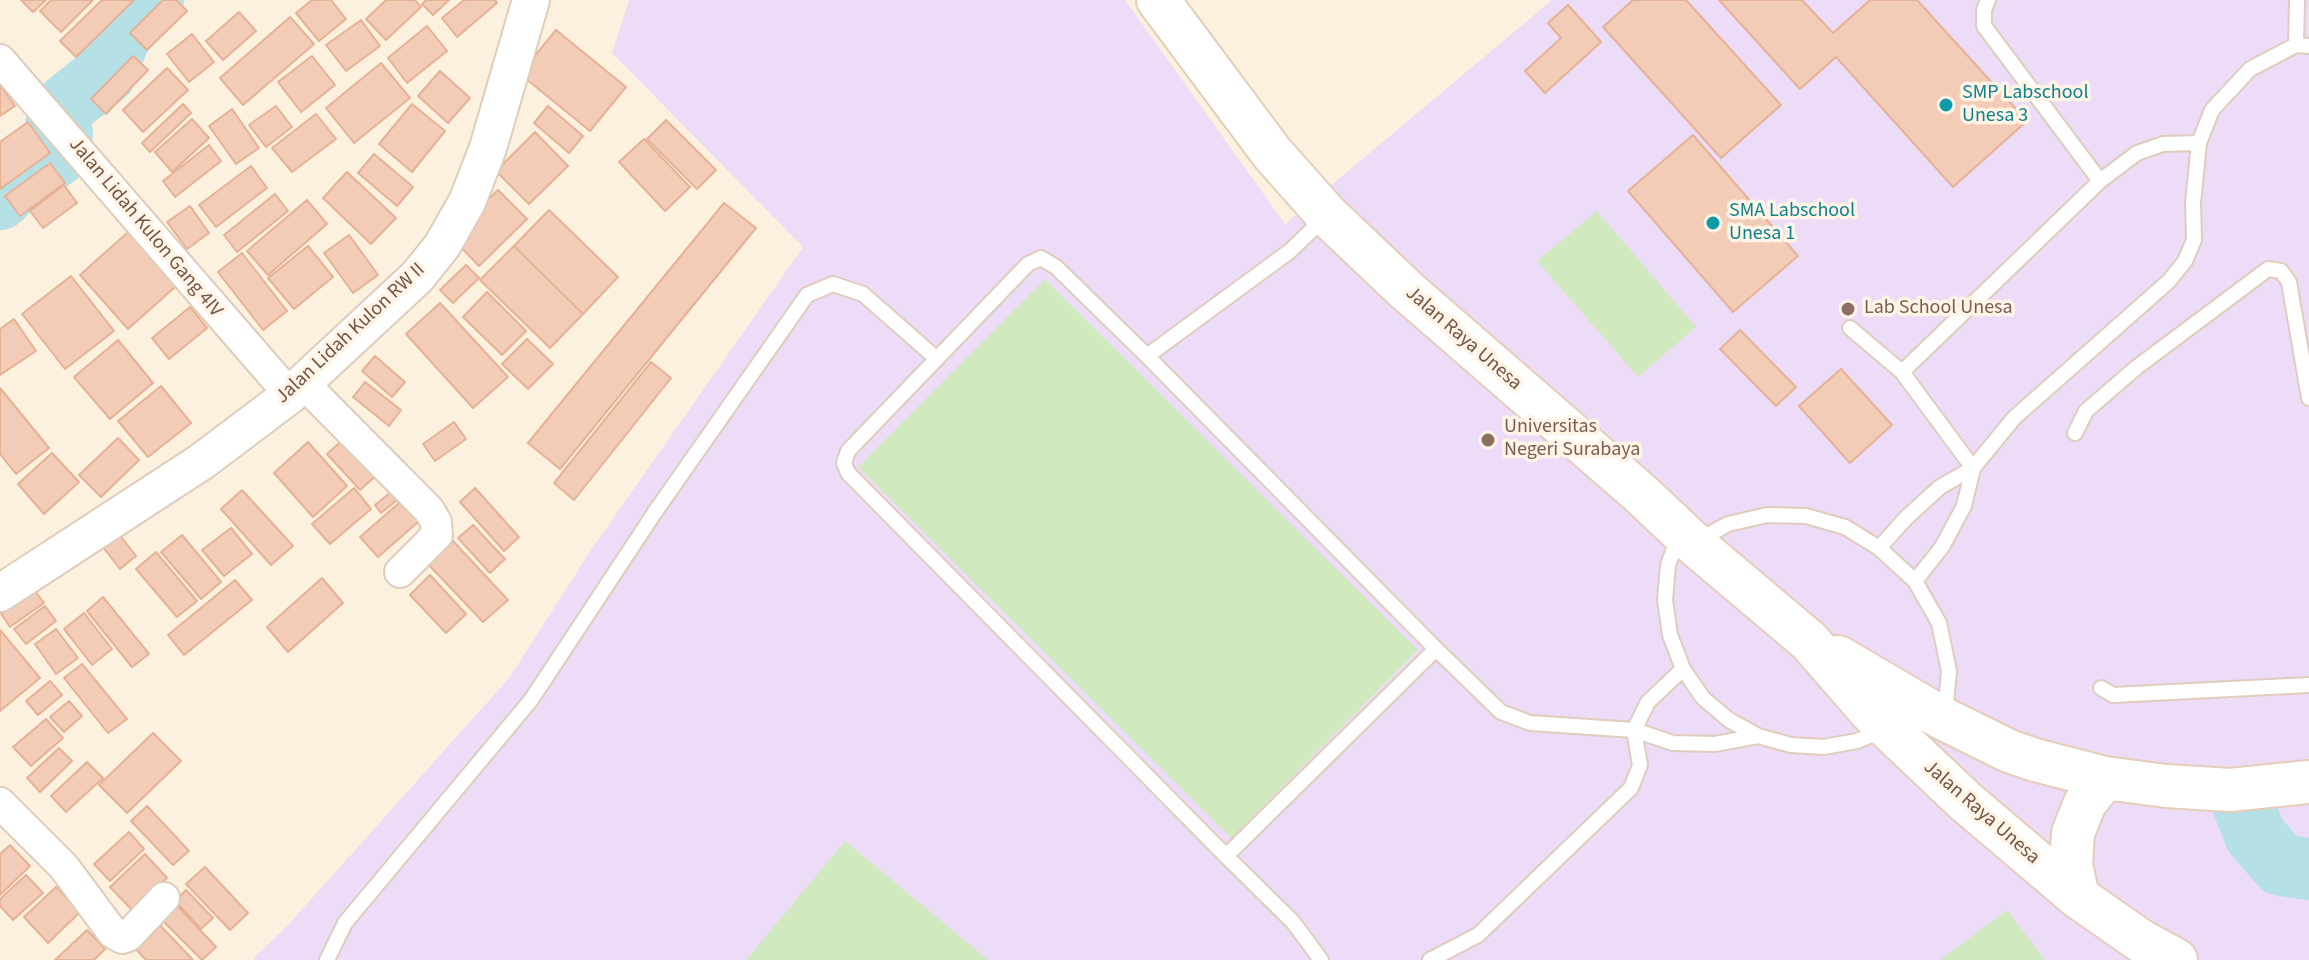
<!DOCTYPE html>
<style>
body{margin:0}
canvas{display:block;background:#fcf0df}
</style>
<canvas width="2309" height="960"></canvas>
<script>
const c = document.querySelector('canvas').getContext('2d');
c.lineJoin = 'round';
function paint(path, color) { c.fillStyle = color; c.fill(path, 'evenodd'); }
const toPath = rows => new Path2D(rows.map(r => 'M' + r).join(''));
function stroke(path, color, width, dash) { c.strokeStyle = color; c.lineWidth = width; c.lineCap = dash ? 'butt' : 'round'; c.setLineDash(dash || []); c.stroke(path); }
function label(font, color, halo, rows, align = 'center') {
  c.font = font + ' "Source Sans 3",sans-serif'; c.lineWidth = 7; c.setLineDash([]); c.textBaseline = 'middle'; c.strokeStyle = halo; c.fillStyle = color; for (const [text, x, y, turn = 0] of rows) {
    c.save(); c.translate(x, y); c.rotate((+turn || 0) * Math.PI / 180); c.textAlign = isNaN(turn) ? turn : align; if (halo) c.strokeText(text, 0, 0); c.fillText(text, 0, 0); c.restore();
  }
}
paint(toPath([
 [629,0,1125,0,1285,224,1552,0,2309,0,2309,960,252,960,288,925,510,677,591,550,803,247,612,53]
]), '#eddcf8');
paint(toPath([
 [1597,211,1696,327,1638,377,1537,261],
 [1045,279,1418,650,1231,838,858,467],
 [845,841,988,960,746,960],
 [2007,910,2045,960,1940,960]
]), '#d1e9be');
stroke(toPath([
 [66,105,105,74,121,34,153,0],
 [0,199,13,185,56,156,62,134,56,125],
 [2243,804,2255,835,2281,865,2309,869]
]), '#b4e0e6', 62);
const building = toPath([
 [21,0,46,0,33,12,21,0],
 [51,0,93,0,61,32,40,11,51,0],
 [102,0,134,0,76,57,60,41,102,0],
 [163,0,176,0,187,11,147,50,130,33,163,0],
 [312,0,331,0,346,19,319,41,296,13,312,0],
 [386,0,415,0,421,7,386,40,366,19,386,0],
 [426,0,449,0,433,15,422,4,426,0],
 [464,0,495,0,497,3,457,37,442,18,464,0],
 [1633,0,1686,0,1781,105,1721,158,1603,27,1633,0],
 [1719,0,1802,0,1833,33,1870,0,1917,0,2027,121,1953,187,1836,57,1800,89,1719,0],
 [1568,5,1601,42,1545,93,1525,71,1561,38,1548,23,1568,5],
 [239,12,256,31,223,60,206,41,239,12],
 [290,17,314,44,243,105,220,78,290,17],
 [361,20,380,46,346,71,326,45,361,20],
 [427,26,447,51,407,83,388,58,427,26],
 [556,30,626,87,590,131,520,74,556,30],
 [192,34,214,62,189,82,167,54,192,34],
 [133,56,148,70,106,114,91,99,133,56],
 [312,56,335,85,301,112,278,82,312,56],
 [381,63,410,98,354,143,326,108,381,63],
 [167,68,188,90,143,132,123,110,167,68],
 [440,71,470,98,448,123,418,96,440,71],
 [0,85,15,106,0,116,0,85],
 [183,104,191,113,150,152,142,143,183,104],
 [412,104,445,131,412,172,379,144,412,104],
 [276,106,292,127,266,147,249,125,276,106],
 [548,106,583,136,569,153,534,123,548,106],
 [232,109,259,148,236,164,209,126,232,109],
 [316,114,336,139,292,172,272,148,316,114],
 [192,119,209,138,172,172,155,152,192,119],
 [666,120,716,170,697,189,647,139,666,120],
 [28,122,50,153,0,189,0,142,28,122],
 [535,132,568,166,529,204,496,171,535,132],
 [1693,135,1798,256,1733,312,1628,191,1693,135],
 [644,139,690,187,665,211,619,162,644,139],
 [209,145,221,161,175,197,163,181,209,145],
 [374,154,413,187,397,206,358,173,374,154],
 [50,163,65,183,20,216,5,196,50,163],
 [251,166,267,188,216,227,199,205,251,166],
 [347,172,396,218,371,244,323,198,347,172],
 [64,185,77,203,43,228,30,211,64,185],
 [498,190,527,219,479,266,450,236,498,190],
 [275,194,288,211,237,252,224,235,275,194],
 [307,200,327,224,268,275,247,251,307,200],
 [724,203,756,228,560,469,528,443,724,203],
 [190,206,209,233,187,249,167,222,190,206],
 [549,210,618,277,583,314,514,246,549,210],
 [136,225,184,279,128,329,80,275,136,225],
 [349,235,378,275,353,293,324,253,349,235],
 [308,246,333,277,294,309,268,278,308,246],
 [514,246,583,314,550,348,480,280,514,246],
 [242,253,287,311,263,330,218,272,242,253],
 [466,265,479,278,453,303,440,290,466,265],
 [71,276,114,331,65,369,22,314,71,276],
 [487,292,526,331,502,355,463,317,487,292],
 [440,303,508,377,473,408,406,334,440,303],
 [190,307,207,328,169,359,152,338,190,307],
 [14,319,36,351,0,375,0,329,14,319],
 [1740,330,1796,387,1776,406,1720,349,1740,330],
 [527,339,553,364,528,389,502,364,527,339],
 [118,340,153,383,110,419,74,377,118,340],
 [375,356,405,382,392,397,362,371,375,356],
 [651,362,671,378,574,500,554,483,651,362],
 [1841,369,1892,425,1850,463,1799,406,1841,369],
 [365,382,401,410,389,426,353,397,365,382],
 [161,386,191,423,148,457,118,421,161,386],
 [0,388,49,448,16,474,0,454,0,388],
 [454,422,466,439,435,461,423,444,454,422],
 [346,437,379,473,360,490,327,454,346,437],
 [118,438,139,460,101,497,79,475,118,438],
 [308,442,347,486,313,517,274,473,308,442],
 [52,453,79,482,44,514,18,484,52,453],
 [401,484,407,492,381,513,375,505,401,484],
 [354,488,371,509,330,544,312,524,354,488],
 [475,488,519,537,504,551,460,502,475,488],
 [242,490,293,546,271,565,221,509,242,490],
 [407,496,425,516,378,557,360,537,407,496],
 [473,525,505,559,490,573,458,538,473,525],
 [231,528,252,554,224,576,202,550,231,528],
 [118,533,136,556,120,569,102,546,118,533],
 [182,535,221,582,201,599,161,552,182,535],
 [453,541,508,600,483,622,428,564,453,541],
 [156,552,197,601,177,617,136,569,156,552],
 [430,575,466,614,446,633,410,595,430,575],
 [322,578,343,603,288,652,267,627,322,578],
 [235,580,252,600,184,655,168,635,235,580],
 [29,583,44,603,10,627,0,612,0,603,29,583],
 [103,597,149,654,132,667,87,611,103,597],
 [45,606,56,621,26,644,14,629,45,606],
 [84,613,112,649,92,665,64,629,84,613],
 [56,629,78,658,56,674,35,644,56,629],
 [0,630,40,678,0,711,0,630],
 [82,664,127,719,108,733,64,678,82,664],
 [50,681,62,695,38,715,26,701,50,681],
 [69,701,82,716,64,732,50,717,69,701],
 [46,719,63,738,31,766,13,747,46,719],
 [153,733,181,761,127,813,99,785,153,733],
 [59,748,72,761,40,792,27,778,59,748],
 [87,762,103,778,66,812,51,796,87,762],
 [147,806,189,851,173,865,131,821,147,806],
 [129,832,144,849,110,881,94,864,129,832],
 [10,845,30,866,0,895,0,854,10,845],
 [145,854,167,878,132,910,110,887,145,854],
 [205,867,248,913,230,930,186,884,205,867],
 [26,875,43,893,13,920,0,906,0,899,26,875],
 [56,887,80,912,48,943,24,917,56,887],
 [186,890,213,918,201,929,175,901,186,890],
 [174,902,216,947,202,960,159,917,174,902],
 [156,921,193,960,146,960,131,944,156,921],
 [87,930,105,949,94,960,55,960,87,930]
]);
paint(building, '#f2ccb6');
stroke(building, '#e5b296', 2);
const service = toPath([
 [1988,0,1984,10,1984,26,2100,181],
 [2296,45,2297,0],
 [1041,258,1056,267,1147,356,1436,649,1226,856,848,473,844,463,848,451,1028,264,1041,258],
 [1850,328,1902,372,1973,468,1940,487,1906,518,1879,548],
 [1147,356,1290,251,1324,218],
 [1902,372,2100,181,2137,153,2163,144,2199,143],
 [2075,433,2086,411,2137,367,2268,269,2281,271,2289,282,2309,398],
 [1679,535,1668,565,1665,600,1670,635,1683,669,1703,698,1729,720,1758,736,1791,745,1824,747,1857,741,1884,730],
 [1697,541,1728,524,1767,515,1806,516,1845,527,1879,548,1915,581,1939,623,1949,671,1945,713],
 [1915,581,1942,547,1964,506,1973,468,2014,418,2169,281,2185,261,2194,240,2193,203,2199,143,2212,110,2250,69,2296,45,2309,46],
 [1436,649,1501,712,1530,723,1634,730,1673,743,1715,744,1758,736],
 [2101,688,2113,695,2309,685],
 [1226,856,1293,922,1321,960],
 [327,960,345,923,531,700,655,512,807,295,833,284,863,294,937,359],
 [1430,960,1478,935,1631,788,1640,765,1634,730,1648,702,1683,669]
]);
const minor = toPath([
 [0,60,290,395],
 [304,384,429,510,436,522,437,535,400,572],
 [0,803,64,867,113,933,122,938,128,936,164,898]
]);
const tertiary = toPath([
 [0,593,201,462,290,395,417,277,442,246,467,202,488,148,531,0]
]);
const secondary = toPath([
 [1158,0,1272,153,1327,215,1406,290,1641,494,1693,543,1809,641,1870,711,1965,801,2078,897,2141,941,2176,960],
 [1838,657,1944,719,2009,751,2035,760,2105,778,2166,786,2230,790,2309,782],
 [2078,897,2071,865,2073,833,2085,803,2105,778]
]);
stroke(service, '#e0ccbb', 18);
stroke(minor, '#e0ccbb', 34);
stroke(tertiary, '#e0ccbb', 40);
stroke(secondary, '#e5cdb9', 46);
stroke(service, '#fff', 14);
stroke(minor, '#fff', 30);
stroke(tertiary, '#fff', 36);
stroke(secondary, '#fff', 42);
for (const [x, y, r, color] of [
 [1946,105,8,"#0f9aa8"],
 [1713,223,8,"#0f9aa8"],
 [1848,309,8,"#8d6e63"],
 [1488,440,8,"#8d6e63"]
]) { const dot = new Path2D(); dot.arc(x, y, r, 0, 2 * Math.PI); c.fillStyle = color; c.fill(dot); stroke(dot, '#fff4e5', 3); }
label('20px', '#0d838f', '#fff4e5', [
 ["SMP Labschool",1962,94],
 ["Unesa 3",1962,117],
 ["SMA Labschool",1729,212],
 ["Unesa 1",1729,235]
], 'left');
label('20px', '#735547', '#fff4e5', [
 ["Jalan Lidah Kulon Gang 4IV",145,228,50],
 ["Jalan Lidah Kulon RW II",351,334,-43],
 ["Jalan Raya Unesa",1463,339,41],
 ["Jalan Raya Unesa",1981,813,41]
]);
label('20px', '#785e54', '#fff4e5', [
 ["Lab School Unesa",1864,309],
 ["Universitas",1504,428],
 ["Negeri Surabaya",1504,451]
], 'left');
</script>
